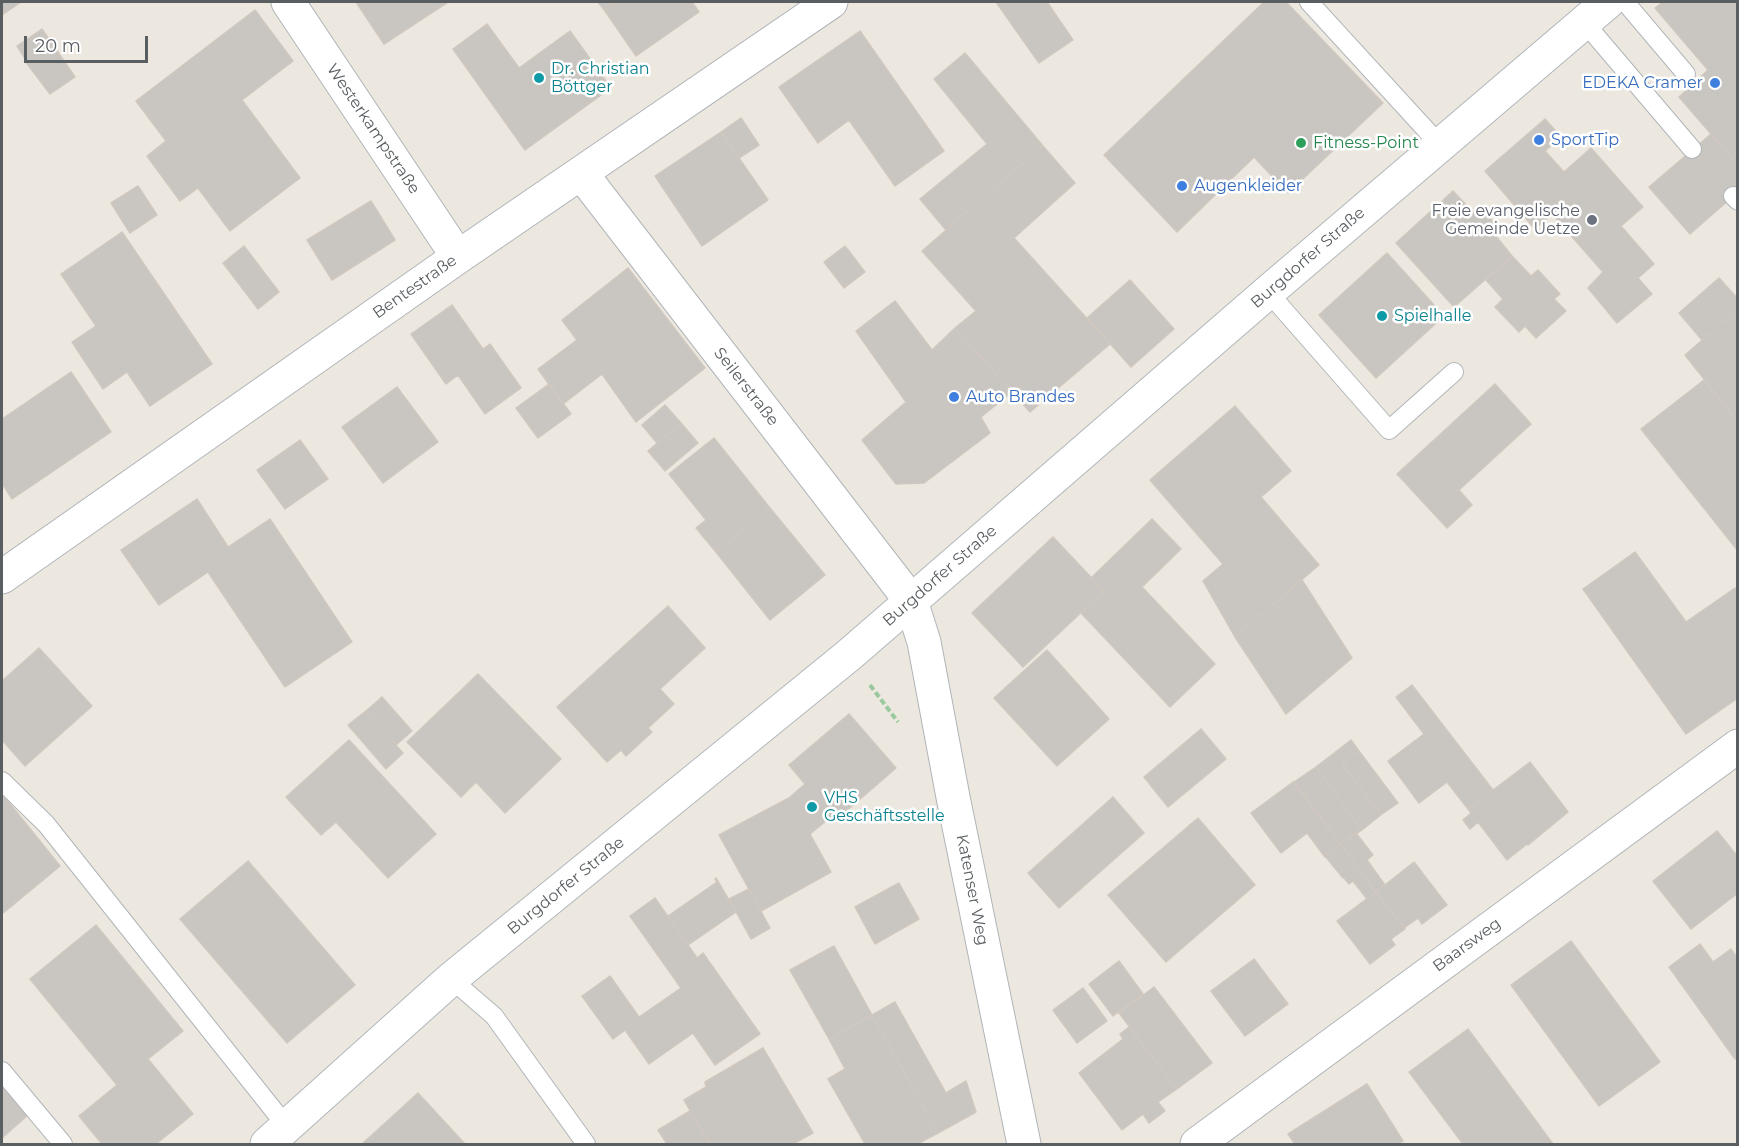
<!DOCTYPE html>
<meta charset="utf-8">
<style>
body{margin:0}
#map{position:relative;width:1739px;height:1146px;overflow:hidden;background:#ece8e0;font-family:Montserrat,sans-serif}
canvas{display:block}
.frame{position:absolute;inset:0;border:3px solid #595e61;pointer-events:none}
.scale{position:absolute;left:24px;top:36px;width:124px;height:27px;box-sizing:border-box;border:3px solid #595e61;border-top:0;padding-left:8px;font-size:18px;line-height:21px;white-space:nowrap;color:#595e61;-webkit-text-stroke:4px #fff;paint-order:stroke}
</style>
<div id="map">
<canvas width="1739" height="1146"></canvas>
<div class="frame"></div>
<div class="scale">20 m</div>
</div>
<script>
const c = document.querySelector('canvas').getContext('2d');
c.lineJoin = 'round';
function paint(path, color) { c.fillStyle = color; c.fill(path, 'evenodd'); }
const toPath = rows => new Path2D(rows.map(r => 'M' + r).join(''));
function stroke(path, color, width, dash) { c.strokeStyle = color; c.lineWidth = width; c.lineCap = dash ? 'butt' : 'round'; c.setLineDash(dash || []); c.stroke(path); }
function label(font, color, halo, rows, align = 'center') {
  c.font = font + ' Montserrat,sans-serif'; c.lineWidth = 5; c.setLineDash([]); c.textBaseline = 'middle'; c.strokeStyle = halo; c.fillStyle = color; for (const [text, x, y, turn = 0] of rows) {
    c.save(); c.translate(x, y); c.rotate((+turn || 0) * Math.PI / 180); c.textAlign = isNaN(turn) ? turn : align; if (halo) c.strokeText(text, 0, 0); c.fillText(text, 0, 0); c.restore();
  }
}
const building = toPath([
 [2,2,21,2,2,15,2,2],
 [356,2,448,2,384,44,356,2],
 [598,2,619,2,605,11,598,2],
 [619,2,692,2,699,12,636,56,605,11,619,2],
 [996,2,1047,2,1073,40,1039,63,996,2],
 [1264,2,1286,2,1383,103,1288,193,1254,157,1177,232,1104,155,1264,2],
 [1663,2,1738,2,1738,165,1679,97,1708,70,1655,8,1663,2],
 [255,10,293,61,242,100,300,178,230,231,198,188,180,201,147,156,166,141,136,101,255,10],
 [487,24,519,68,570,31,611,88,525,150,453,49,487,24],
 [42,29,75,77,50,94,25,61,26,60,17,46,42,29],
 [860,31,944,151,895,186,849,120,818,143,779,87,860,31],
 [965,53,1043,146,946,230,920,199,987,144,934,79,965,53],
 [741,118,759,145,739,158,721,132,741,118],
 [1545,119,1561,137,1545,151,1564,172,1591,148,1643,207,1621,226,1654,264,1638,278,1652,294,1617,323,1588,288,1603,272,1552,214,1535,229,1485,171,1545,119],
 [721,132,768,200,702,246,655,176,721,132],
 [1711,134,1738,165,1738,192,1690,234,1649,187,1711,134],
 [1043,146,1075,183,1014,238,1110,344,1030,412,955,328,976,311,922,251,1043,146],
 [138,186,157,215,130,233,111,203,138,186],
 [1453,191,1473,212,1479,206,1496,225,1491,230,1512,256,1454,307,1396,243,1453,191],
 [371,201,395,240,332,280,307,240,371,201],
 [122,232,212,364,150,406,127,372,103,389,72,342,96,326,61,274,122,232],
 [244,246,279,292,258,309,223,263,244,246],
 [845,246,865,272,844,288,824,262,845,246],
 [1387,253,1444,316,1376,378,1319,315,1387,253],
 [1512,256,1531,276,1538,270,1560,294,1554,299,1566,311,1536,338,1525,326,1519,332,1495,307,1503,299,1486,280,1512,256],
 [628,268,705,368,636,422,602,374,563,404,538,369,577,340,562,320,628,268],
 [1719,278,1738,299,1738,309,1702,340,1679,313,1719,278],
 [1130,280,1174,329,1131,367,1087,318,1130,280],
 [895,301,932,350,955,328,1012,392,981,417,990,433,924,483,896,484,862,440,906,402,856,331,895,301],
 [452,305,483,349,490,344,521,388,485,414,458,375,446,384,411,334,452,305],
 [1738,309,1738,422,1685,355,1738,309],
 [71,372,111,432,12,499,2,483,2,419,71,372],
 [1704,380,1738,422,1738,551,1641,429,1704,380],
 [549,384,571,414,538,438,516,408,549,384],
 [1495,384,1531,424,1459,490,1472,505,1447,528,1397,474,1495,384],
 [397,387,438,442,383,483,342,427,397,387],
 [665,405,681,423,657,443,642,425,665,405],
 [1235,406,1291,471,1261,497,1319,565,1235,637,1203,581,1223,564,1150,480,1235,406],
 [681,423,698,443,665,471,648,451,681,423],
 [714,438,770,508,716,552,696,528,706,520,669,474,714,438],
 [300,440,328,479,285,509,257,470,300,440],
 [197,499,228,547,270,519,352,642,285,687,208,572,159,605,121,550,197,499],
 [770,508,825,575,770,620,716,552,770,508],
 [1152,519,1181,549,1142,587,1215,664,1170,707,1081,613,1104,591,1091,578,1152,519],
 [1053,537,1104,591,1023,667,972,613,1053,537],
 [1635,552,1686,622,1735,588,1738,591,1738,698,1686,734,1583,589,1635,552],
 [1302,580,1352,658,1286,714,1235,637,1302,580],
 [668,606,705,648,660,689,674,704,648,728,652,732,626,756,621,750,607,762,557,707,668,606],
 [39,648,92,706,25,766,2,740,2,681,39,648],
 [1047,650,1109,719,1057,766,994,698,1047,650],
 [478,674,561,759,505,813,476,782,461,797,407,742,478,674],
 [1412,685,1493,790,1468,809,1447,782,1419,803,1388,761,1424,734,1396,697,1412,685],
 [382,697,412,731,396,745,366,711,382,697],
 [366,711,403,753,386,769,348,725,366,711],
 [849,714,896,768,836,820,832,816,810,834,831,872,761,911,719,835,789,798,805,784,789,765,849,714],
 [1201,729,1226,759,1168,807,1144,777,1201,729],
 [349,740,436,834,388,878,336,822,321,835,286,797,349,740],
 [1351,740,1359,751,1342,764,1375,807,1376,806,1382,814,1362,830,1316,767,1351,740],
 [1359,751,1398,803,1382,814,1376,806,1375,807,1342,764,1359,751],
 [1530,762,1568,812,1528,845,1527,844,1507,860,1478,822,1470,829,1463,820,1471,813,1468,809,1530,762],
 [1316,767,1362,830,1341,844,1294,782,1316,767],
 [1293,782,1341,844,1325,856,1326,857,1325,857,1307,833,1281,853,1251,813,1293,782],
 [2,794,60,866,2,914,2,794],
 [1113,797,1144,833,1059,908,1028,873,1113,797],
 [1198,818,1255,885,1166,962,1108,895,1198,818],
 [1717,831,1738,857,1738,893,1691,929,1653,881,1717,831],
 [1356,833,1373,855,1367,860,1385,885,1376,892,1341,844,1356,833],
 [1341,844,1376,892,1367,899,1353,881,1349,884,1344,878,1343,878,1325,856,1341,844],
 [248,861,355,985,287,1043,180,919,248,861],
 [1414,862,1447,905,1422,924,1418,918,1404,928,1376,892,1414,862],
 [716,878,736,912,688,945,668,916,717,882,715,879,716,878],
 [899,883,919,919,875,944,855,907,899,883],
 [749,889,770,928,751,939,729,899,749,889],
 [1376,892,1405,929,1391,939,1395,945,1370,964,1337,921,1376,892],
 [655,898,697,958,703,953,760,1034,715,1065,693,1033,649,1064,625,1030,613,1039,582,996,610,976,639,1017,681,988,630,916,655,898],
 [96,925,183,1031,148,1059,193,1114,156,1144,102,1144,79,1116,117,1085,30,979,96,925],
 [1571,941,1660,1062,1599,1106,1511,985,1571,941],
 [1700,944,1713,962,1731,949,1738,959,1738,1056,1735,1059,1669,967,1700,944],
 [834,946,872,1015,829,1039,790,970,834,946],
 [1254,959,1288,1004,1245,1036,1211,991,1254,959],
 [1119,961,1143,994,1113,1016,1089,984,1119,961],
 [1154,987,1212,1063,1177,1089,1119,1013,1154,987],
 [1083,988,1107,1021,1077,1043,1053,1010,1083,988],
 [895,1002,946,1093,966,1081,976,1112,938,1133,872,1015,895,1002],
 [872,1015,938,1133,917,1144,865,1144,828,1079,845,1069,829,1039,872,1015],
 [1129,1027,1177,1089,1158,1102,1165,1111,1149,1123,1143,1114,1122,1130,1079,1073,1123,1039,1120,1034,1129,1027],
 [1468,1029,1553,1144,1463,1144,1409,1072,1468,1029],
 [763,1048,813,1133,793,1144,710,1144,684,1100,706,1087,705,1082,763,1048],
 [2,1082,29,1114,2,1138,2,1082],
 [1367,1084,1403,1141,1398,1144,1295,1144,1288,1134,1367,1084],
 [418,1093,465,1144,362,1144,418,1093],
 [690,1111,710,1144,667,1144,658,1130,690,1111]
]);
paint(building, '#c9c5c0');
stroke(building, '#d0c8bf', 1.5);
const service = toPath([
 [1309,2,1440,145],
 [1625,2,1686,74],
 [1584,22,1692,149],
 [1733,196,1738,201],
 [1268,292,1389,430,1454,372],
 [2,781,46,824,287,1127],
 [451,979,494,1016,586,1144],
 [2,1071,63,1144]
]);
const minor = toPath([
 [288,2,458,257],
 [581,173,911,601,924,642,953,797,1024,1144],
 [2,577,458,257,831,2],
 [1197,1144,1738,746]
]);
const secondary = toPath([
 [267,1144,451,979,849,655,1268,292,1608,2]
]);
stroke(service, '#b1b5b8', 20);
stroke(minor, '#b1b5b8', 35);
stroke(secondary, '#b2b7bb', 35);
stroke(toPath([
 [870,685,898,722]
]), '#9ac99f', 4, [6, 3]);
stroke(service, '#fff', 18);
stroke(minor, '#fff', 33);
stroke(secondary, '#fff', 33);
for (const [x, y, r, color] of [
 [539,78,6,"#0f9aa8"],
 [1715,83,6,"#3f7fe0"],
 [1539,140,6,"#3f7fe0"],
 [1301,143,6,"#2e9e5b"],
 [1182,186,6,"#3f7fe0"],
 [1592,220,6,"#6b7280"],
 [1382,316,6,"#0f9aa8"],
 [954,397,6,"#3f7fe0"],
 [812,807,6,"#0f9aa8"]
]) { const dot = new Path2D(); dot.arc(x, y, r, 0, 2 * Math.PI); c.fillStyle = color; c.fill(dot); stroke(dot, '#fff', 2); }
label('16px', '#0d838f', '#fff', [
 ["Dr. Christian",551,69],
 ["Böttger",551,87],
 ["Spielhalle",1394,316],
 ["VHS",824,798],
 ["Geschäftsstelle",824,816]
], 'left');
label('16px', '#366cbe', '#fff', [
 ["EDEKA Cramer",1703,83,"right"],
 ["SportTip",1551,140],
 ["Augenkleider",1194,186],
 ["Auto Brandes",966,397]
], 'left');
label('16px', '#595e61', '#fff', [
 ["Westerkampstraße",373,129,56],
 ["Burgdorfer Straße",1308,258,-41],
 ["Bentestraße",415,287,-35],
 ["Seilerstraße",746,387,52],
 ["Burgdorfer Straße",940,576,-41],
 ["Burgdorfer Straße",566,886,-39],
 ["Katenser Weg",972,890,79],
 ["Baarsweg",1467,945,-36]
]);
label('16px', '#27864d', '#fff', [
 ["Fitness-Point",1313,143]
], 'left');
label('16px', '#5b616d', '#fff', [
 ["Freie evangelische",1580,211],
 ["Gemeinde Uetze",1580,229]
], 'right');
</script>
